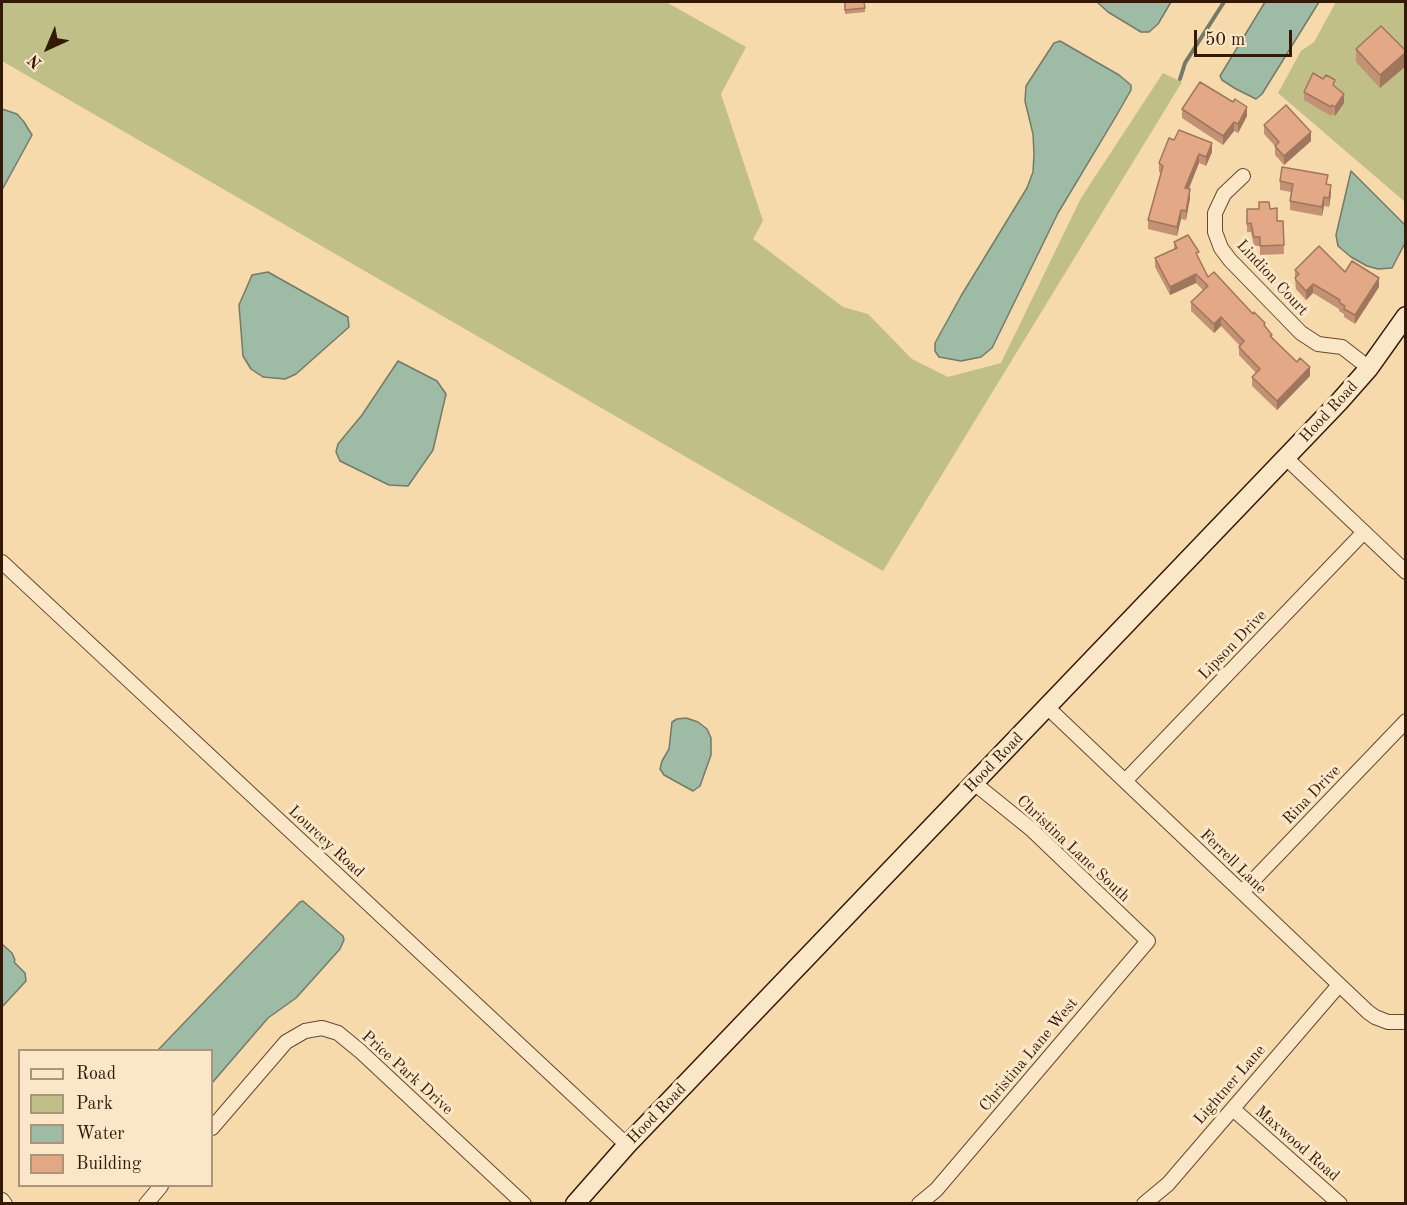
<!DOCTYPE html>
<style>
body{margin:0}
#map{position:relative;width:1407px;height:1205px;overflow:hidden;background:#f7daab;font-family:"Old Standard TT",serif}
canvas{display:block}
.frame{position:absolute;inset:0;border:3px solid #341808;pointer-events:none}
.legend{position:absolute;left:18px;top:1049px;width:195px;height:138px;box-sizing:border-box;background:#fae7c8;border:2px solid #ab947b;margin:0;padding:8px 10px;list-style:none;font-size:18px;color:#341808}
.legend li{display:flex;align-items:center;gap:12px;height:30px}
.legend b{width:30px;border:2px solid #ab947b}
.north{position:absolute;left:18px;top:18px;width:60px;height:60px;-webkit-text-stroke:4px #fae7c8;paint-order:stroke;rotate:224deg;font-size:16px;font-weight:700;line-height:24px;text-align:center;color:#341808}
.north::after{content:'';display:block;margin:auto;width:21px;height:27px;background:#341808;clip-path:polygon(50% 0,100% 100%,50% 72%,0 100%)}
.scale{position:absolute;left:1194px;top:30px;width:98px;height:27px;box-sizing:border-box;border:3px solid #341808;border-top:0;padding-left:8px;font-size:18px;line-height:21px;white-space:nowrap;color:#341808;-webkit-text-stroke:4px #fae7c8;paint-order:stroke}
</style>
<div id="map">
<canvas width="1407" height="1205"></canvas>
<div class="frame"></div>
<ul class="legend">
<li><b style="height:8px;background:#fae7c8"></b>Road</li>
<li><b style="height:16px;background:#bfbf87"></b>Park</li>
<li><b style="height:16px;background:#9ebba6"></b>Water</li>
<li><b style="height:16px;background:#e3a986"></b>Building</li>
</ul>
<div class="north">N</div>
<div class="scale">50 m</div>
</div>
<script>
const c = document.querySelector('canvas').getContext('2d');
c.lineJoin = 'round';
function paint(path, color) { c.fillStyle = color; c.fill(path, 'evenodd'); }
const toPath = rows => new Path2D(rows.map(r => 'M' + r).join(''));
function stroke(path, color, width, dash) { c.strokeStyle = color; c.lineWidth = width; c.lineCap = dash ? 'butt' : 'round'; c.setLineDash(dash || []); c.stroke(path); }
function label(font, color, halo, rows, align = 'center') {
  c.font = font + ' "Old Standard TT",serif'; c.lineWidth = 6; c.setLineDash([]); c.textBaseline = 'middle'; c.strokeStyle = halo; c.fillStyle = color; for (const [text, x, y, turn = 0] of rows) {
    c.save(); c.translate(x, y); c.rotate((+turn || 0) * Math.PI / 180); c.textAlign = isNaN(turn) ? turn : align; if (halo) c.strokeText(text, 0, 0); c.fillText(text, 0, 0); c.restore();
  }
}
paint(toPath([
 [2,2,666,2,746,47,721,94,763,221,753,239,843,307,868,314,912,359,948,377,1001,363,1081,198,1163,73,1182,82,883,571,2,61],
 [1336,2,1405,2,1405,202,1278,93,1301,51,1314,42]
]), '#bfbf87');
const water = toPath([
 [1097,2,1171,2,1158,24,1149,32,1141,32,1108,12,1097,2],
 [1265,2,1319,2,1262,94,1256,99,1236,89,1222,80,1220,76,1265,2],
 [1060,41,1119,75,1131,85,1131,90,1115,118,1058,213,992,348,981,357,961,361,939,357,935,351,935,343,961,296,1027,188,1033,172,1034,154,1033,134,1025,101,1026,86,1054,43,1060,41],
 [2,109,17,114,24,122,32,135,2,190,2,109],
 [1351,171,1405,225,1405,243,1392,268,1378,269,1367,266,1351,257,1338,246,1336,235,1351,171],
 [268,272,348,317,349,327,296,374,285,379,263,377,251,369,243,356,239,305,252,275,268,272],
 [398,361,437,381,446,394,433,450,408,486,389,485,340,461,336,452,338,444,362,415,398,361],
 [686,718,698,722,707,729,711,738,711,755,700,786,693,791,664,775,660,769,662,761,669,749,672,722,677,719,686,718],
 [303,901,343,936,344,940,340,949,296,998,268,1018,212,1083,212,1050,158,1050,300,902,303,901],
 [2,944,12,953,15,960,14,962,25,973,26,981,2,1007,2,944]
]);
paint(water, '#9ebba6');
stroke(water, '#747a67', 1.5);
stroke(toPath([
 [1180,79,1185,63,1224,2]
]), '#747a67', 4);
const street = toPath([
 [1243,176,1224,194,1215,213,1215,232,1221,248,1230,260,1301,333,1318,344,1342,347,1369,368],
 [1286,458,1406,572],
 [2,562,627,1145],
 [1047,707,1368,1012,1375,1017,1388,1022,1406,1022],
 [1125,781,1364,532],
 [1242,892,1406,721],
 [1233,1109,1340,1204],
 [212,1128,286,1042,305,1031,322,1028,338,1033,360,1051,524,1204],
 [2,1200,5,1204],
 [146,1204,161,1186],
 [919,1204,936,1190,1148,941,1031,829,974,783],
 [1144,1204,1168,1184,1339,985]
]);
const secondary = toPath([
 [575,1204,627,1145,1339,402,1369,368,1406,316]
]);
stroke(street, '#654831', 16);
stroke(secondary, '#341808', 21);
stroke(street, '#fae7c8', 14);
stroke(secondary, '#fae7c8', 18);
paint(toPath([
 [844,2,865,8,865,12,845,14],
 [1356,49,1406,51,1380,88,1356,62],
 [1323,79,1335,87,1344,103,1335,116,1332,114,1331,116,1304,100,1304,92],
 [1182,109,1247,116,1238,133,1234,131,1223,145,1182,118],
 [1264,125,1311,141,1284,165,1275,155,1275,146,1264,134],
 [1174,140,1212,152,1206,166,1199,163,1189,189,1190,198,1186,220,1181,219,1177,236,1148,229,1148,220,1161,173,1159,172,1159,163],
 [1280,181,1328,184,1331,194,1329,207,1324,206,1322,216,1290,210,1290,201,1291,192,1280,190],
 [1247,209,1270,209,1277,221,1283,221,1284,254,1260,255,1260,246,1254,246,1251,232,1247,232],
 [1174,242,1199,259,1208,277,1265,327,1272,337,1310,376,1277,410,1252,386,1252,377,1256,373,1239,355,1239,347,1240,346,1221,326,1214,333,1191,311,1191,302,1203,290,1196,283,1170,295,1155,267,1155,258,1174,249],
 [1295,270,1345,272,1379,287,1355,324,1344,317,1344,314,1339,311,1339,309,1313,293,1306,300,1296,289,1295,279]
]), '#c39173');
paint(toPath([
 [1406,52,1406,66,1380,88,1380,75],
 [1344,94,1344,103,1335,116,1335,107],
 [1247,107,1247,116,1238,133,1238,124],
 [1234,122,1234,131,1223,145,1223,136],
 [1311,132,1311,141,1284,165,1284,156],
 [1212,143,1212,152,1206,166,1206,157],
 [1199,154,1199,163,1185,197,1185,188],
 [1331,185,1331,194,1329,207,1329,198],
 [1190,189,1190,198,1186,220,1186,211],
 [1324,197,1324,206,1322,216,1322,207],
 [1181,210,1181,219,1177,236,1177,227],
 [1196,274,1196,283,1170,295,1170,287],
 [1379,278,1379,287,1355,324,1355,315],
 [1313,284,1313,293,1306,300,1306,291],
 [1221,317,1221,326,1214,333,1214,324],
 [1310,367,1310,376,1277,410,1277,401]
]), '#9f765e');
const building = toPath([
 [845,2,864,2,865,8,845,10,845,2],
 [1381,26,1406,51,1406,52,1380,75,1356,49,1381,26],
 [1313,73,1323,79,1326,75,1335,80,1333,85,1344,94,1335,107,1332,105,1331,107,1304,92,1313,73],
 [1200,82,1233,102,1235,99,1247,107,1238,124,1234,122,1223,136,1182,109,1200,82],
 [1286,105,1311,132,1284,156,1275,146,1279,142,1264,125,1286,105],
 [1179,130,1212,143,1206,157,1199,154,1185,188,1190,189,1186,211,1181,210,1177,227,1148,220,1163,166,1159,163,1169,138,1174,140,1179,130],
 [1282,167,1328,175,1326,184,1331,185,1329,198,1324,197,1322,207,1290,201,1293,184,1280,181,1282,167],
 [1259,202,1269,202,1270,209,1277,208,1277,221,1283,221,1284,245,1260,246,1260,237,1254,237,1251,223,1247,224,1247,209,1259,209,1259,202],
 [1188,235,1199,252,1196,253,1208,277,1214,272,1253,314,1254,312,1265,323,1264,325,1272,335,1270,336,1297,362,1300,358,1310,367,1277,401,1252,377,1260,369,1239,347,1244,341,1221,317,1214,324,1191,302,1208,286,1196,274,1170,287,1155,258,1177,248,1174,242,1188,235],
 [1319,246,1345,272,1352,261,1379,278,1355,315,1344,309,1345,306,1339,302,1340,300,1313,284,1306,291,1296,280,1295,278,1299,274,1295,270,1319,246]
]);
paint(building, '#e3a986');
stroke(building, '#9f765e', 1.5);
label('16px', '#341808', '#fae7c8', [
 ["Lindion Court",1272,278,47],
 ["Hood Road",1329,412,-47],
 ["Lipson Drive",1233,645,-46],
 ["Hood Road",994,763,-46],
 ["Rina Drive",1312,795,-46],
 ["Lourcey Road",326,842,43],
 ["Christina Lane South",1073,849,43],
 ["Ferrell Lane",1233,862,44],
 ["Christina Lane West",1029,1055,-50],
 ["Price Park Drive",407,1073,42],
 ["Lightner Lane",1230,1085,-49],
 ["Hood Road",657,1114,-46],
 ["Maxwood Road",1297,1144,41]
]);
</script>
